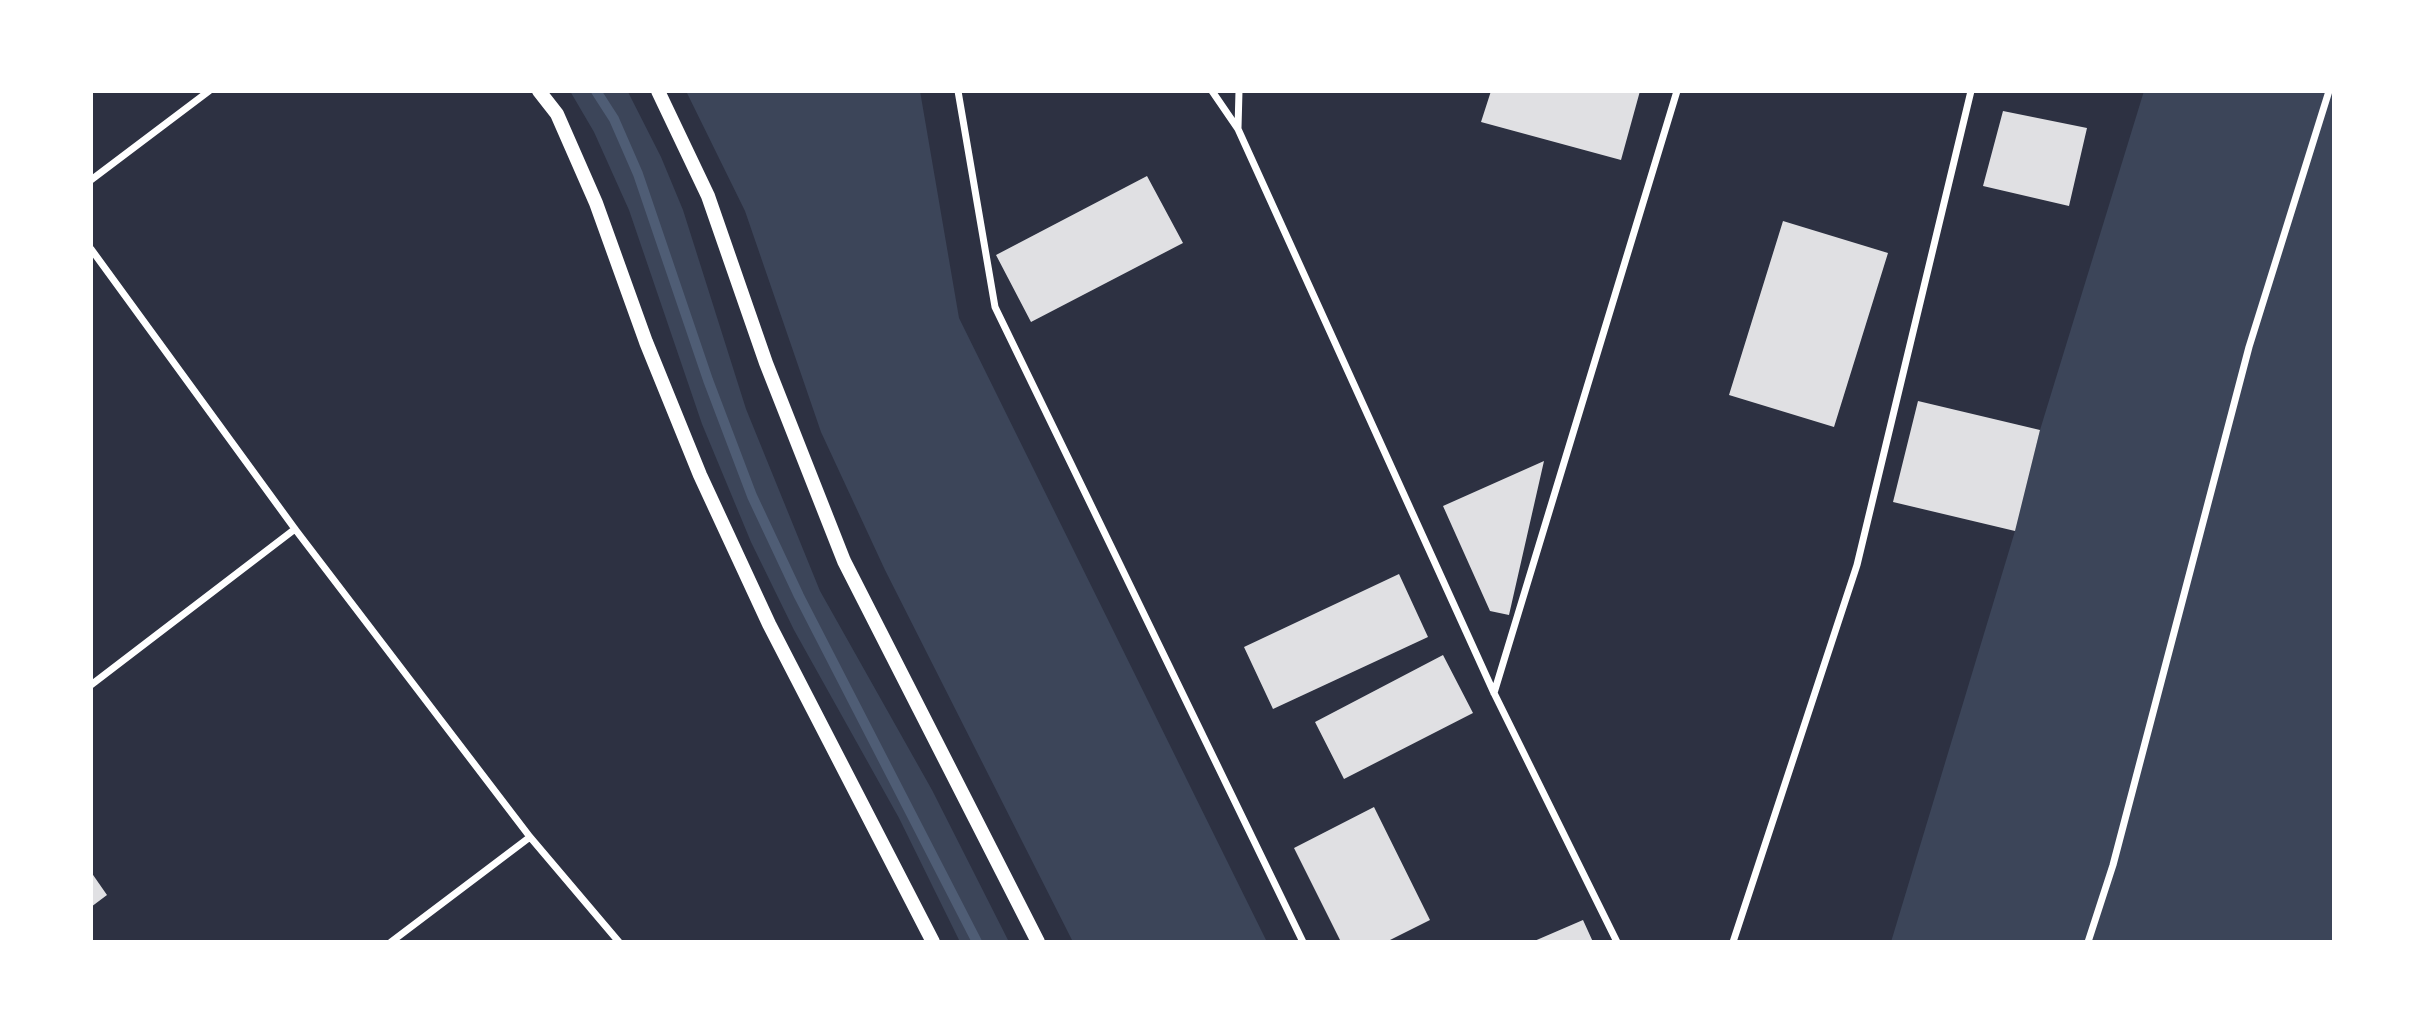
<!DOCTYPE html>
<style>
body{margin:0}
#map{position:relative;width:2425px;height:1033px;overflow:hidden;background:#2d3142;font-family:"Libre Baskerville",serif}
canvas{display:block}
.frame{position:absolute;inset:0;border:93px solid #fff;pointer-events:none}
</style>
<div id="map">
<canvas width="2425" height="1033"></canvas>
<div class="frame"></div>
</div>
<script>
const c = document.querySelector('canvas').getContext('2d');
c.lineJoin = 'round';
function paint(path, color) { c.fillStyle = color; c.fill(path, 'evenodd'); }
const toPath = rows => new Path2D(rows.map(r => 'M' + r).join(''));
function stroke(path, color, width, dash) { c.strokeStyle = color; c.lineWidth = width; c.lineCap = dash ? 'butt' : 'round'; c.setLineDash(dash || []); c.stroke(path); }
paint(toPath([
 [570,91,628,92,661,157,683,210,746,409,820,591,932,790,1009,942,960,942,899,818,794,630,751,542,702,424,629,210,594,132],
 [686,91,920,91,959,318,1267,942,1073,942,885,570,821,432,745,211],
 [2144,91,2334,91,2334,942,1891,942,2015,531,2040,430]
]), '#3c4559');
stroke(toPath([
 [596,91,614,119,638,174,708,380,752,496,799,596,977,942]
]), '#4f5d75', 10);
paint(toPath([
 [1491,91,1640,91,1621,160,1481,122],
 [2003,111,2087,128,2069,206,1983,186],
 [1147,176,1183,243,1031,322,996,255],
 [1783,221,1888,253,1834,427,1729,395],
 [1918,401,2040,430,2015,531,1893,502],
 [1544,461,1509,615,1490,611,1443,506],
 [1399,574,1428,637,1273,709,1244,647],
 [1443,655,1473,713,1344,779,1315,722],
 [1374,807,1430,920,1386,942,1341,942,1294,848],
 [91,872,107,895,91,907],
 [1583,920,1593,942,1532,942]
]), '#e0e0e3');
stroke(toPath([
 [958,91,995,307,1303,942],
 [1212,91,1238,129,1494,693,1617,942],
 [1238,128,1239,91],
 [91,180,209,91],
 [91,249,295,529,530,837,619,942],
 [91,685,295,529],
 [1494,693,1677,91],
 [391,942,530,837],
 [1733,942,1857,565,1971,91],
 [2088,942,2113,865,2249,347,2329,91]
]), '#fff', 7);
stroke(toPath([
 [539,91,557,114,596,203,646,342,700,475,769,624,933,942],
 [658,91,708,196,766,363,844,561,1038,942]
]), '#fff', 14);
</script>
